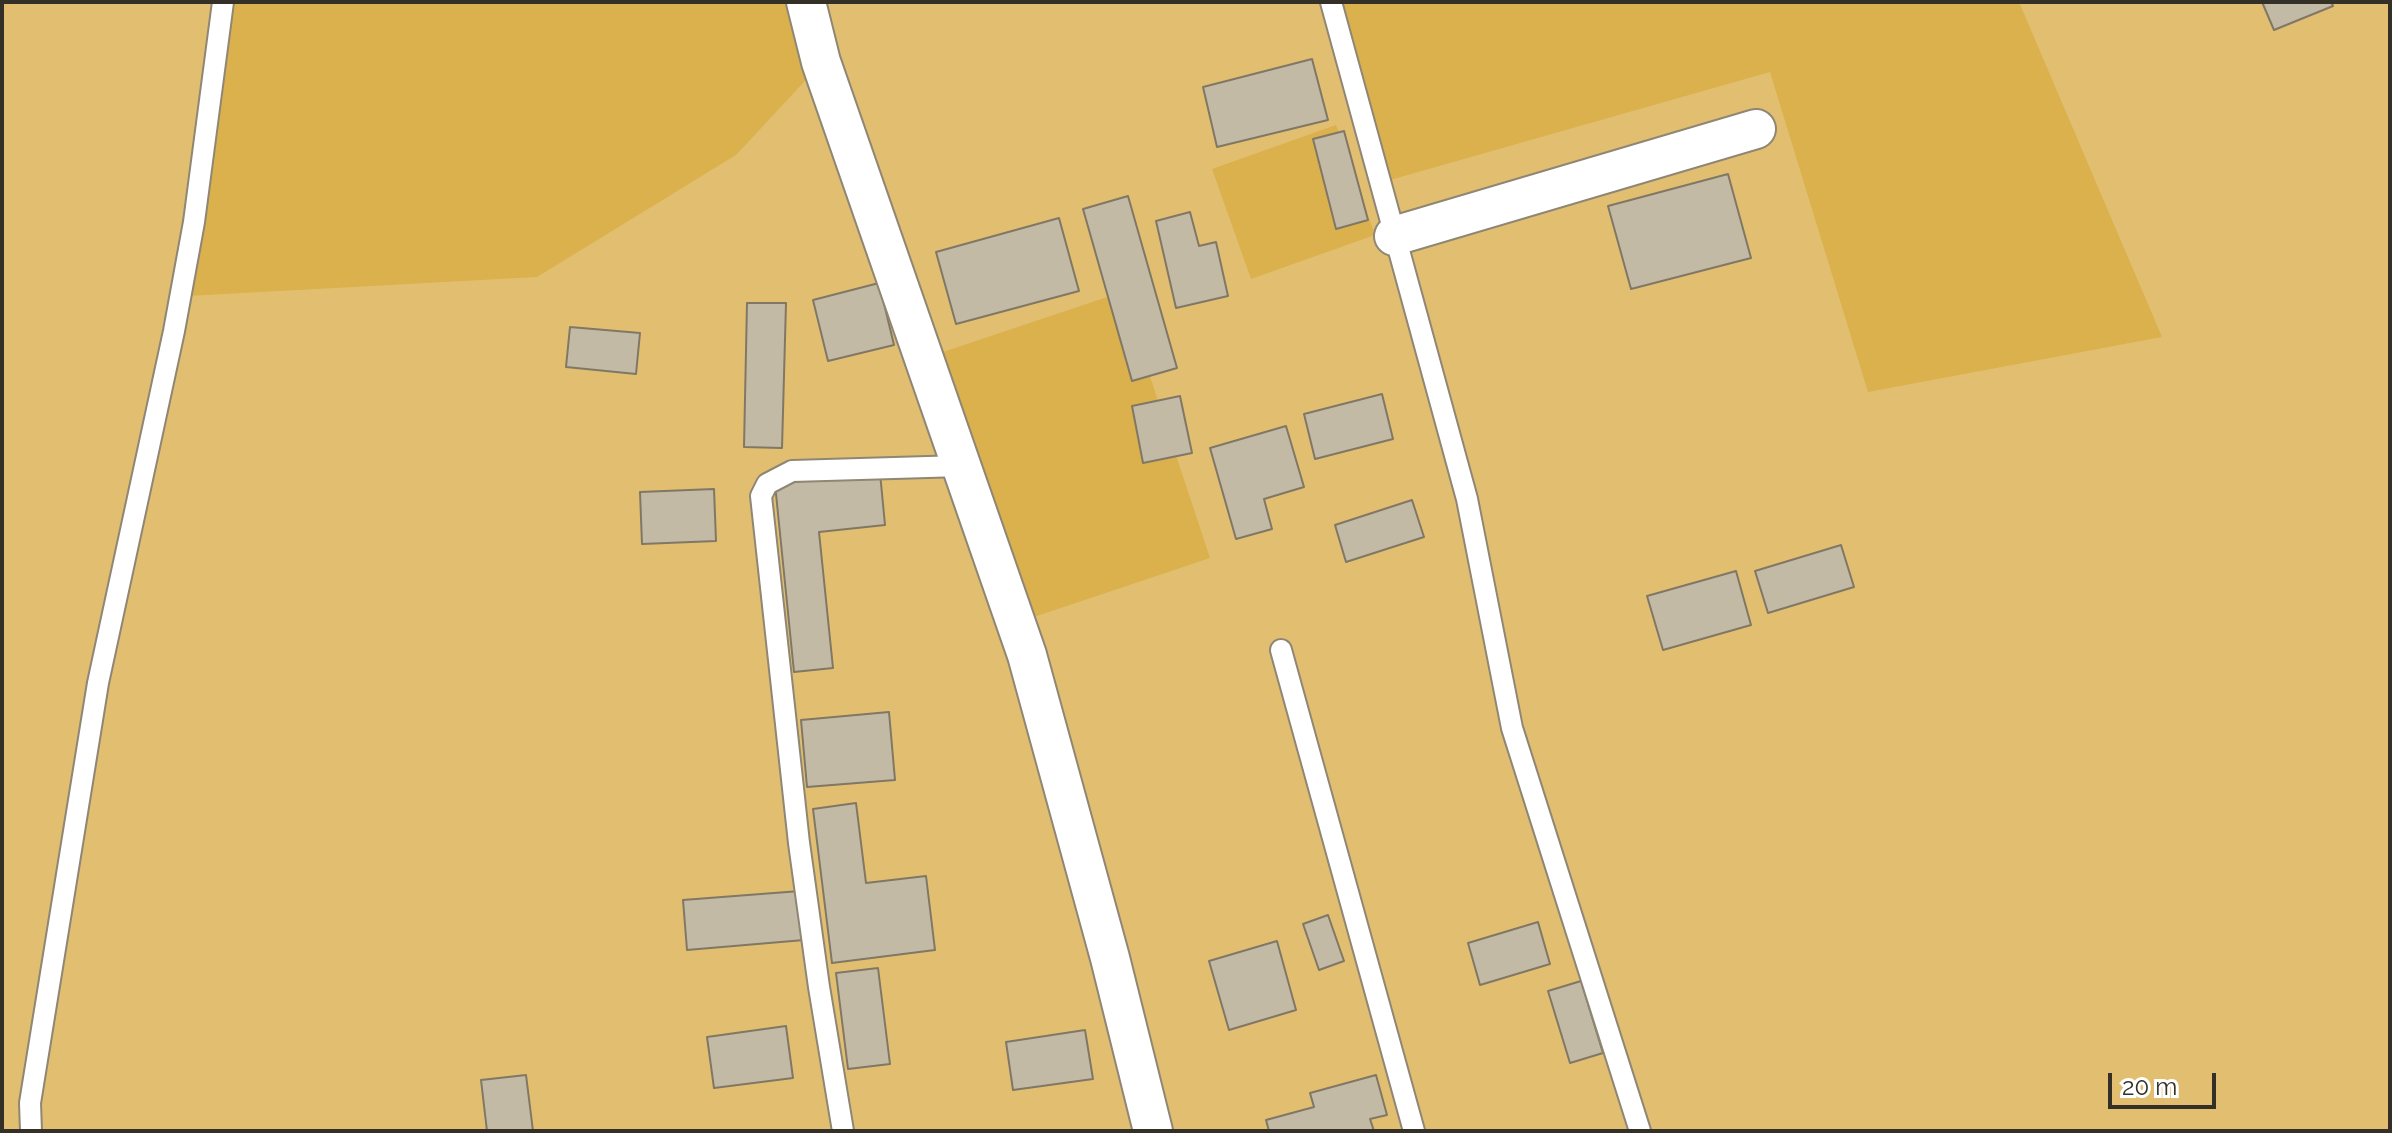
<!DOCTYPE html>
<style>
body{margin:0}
#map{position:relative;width:2392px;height:1133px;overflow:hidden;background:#f4ead6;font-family:Raleway,sans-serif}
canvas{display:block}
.frame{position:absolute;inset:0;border:4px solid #343028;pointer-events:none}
.scale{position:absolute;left:2108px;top:1073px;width:108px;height:36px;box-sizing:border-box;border:4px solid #343028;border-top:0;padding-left:10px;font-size:24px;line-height:28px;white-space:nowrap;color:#343028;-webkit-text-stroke:6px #fff;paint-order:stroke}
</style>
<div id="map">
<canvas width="2392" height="1133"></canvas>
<div class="frame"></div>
<div class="scale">20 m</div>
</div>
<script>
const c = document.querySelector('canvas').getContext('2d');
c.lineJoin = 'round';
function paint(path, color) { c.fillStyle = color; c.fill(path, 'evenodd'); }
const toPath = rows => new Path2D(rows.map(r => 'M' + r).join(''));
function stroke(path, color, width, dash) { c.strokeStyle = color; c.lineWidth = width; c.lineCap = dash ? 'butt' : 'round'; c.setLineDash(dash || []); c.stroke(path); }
paint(toPath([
 [2,2,2390,2,2390,1131,2,1131]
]), '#e2bf70');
paint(toPath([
 [216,2,802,2,817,68,736,155,537,277,169,297,193,198],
 [1339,2,2019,2,2162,337,1868,392,1770,72,1383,182],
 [1336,125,1375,235,1251,279,1212,169],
 [1122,292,1210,558,1028,619,940,353]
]), '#dbb14d');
const building = toPath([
 [2262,2,2331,2,2333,6,2274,30,2262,2],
 [1312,59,1328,120,1217,147,1203,87,1312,59],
 [1344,131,1368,220,1336,229,1313,139,1344,131],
 [1728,174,1751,258,1631,289,1608,206,1728,174],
 [1128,196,1177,368,1132,381,1083,209,1128,196],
 [1190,212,1199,246,1216,242,1228,296,1176,308,1156,221,1190,212],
 [1059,218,1079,291,956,324,936,252,1059,218],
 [879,283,894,345,828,361,813,300,879,283],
 [747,303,786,303,782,448,744,447,747,303],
 [570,327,640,333,636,374,566,367,570,327],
 [1382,394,1393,439,1315,459,1304,414,1382,394],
 [1180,396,1192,453,1143,463,1132,406,1180,396],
 [1286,426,1304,487,1264,499,1272,529,1236,539,1210,448,1286,426],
 [880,473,885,525,819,532,833,668,794,672,775,484,880,473],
 [714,489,716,541,642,544,640,492,714,489],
 [1412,500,1424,537,1346,562,1335,525,1412,500],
 [1841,545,1854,587,1768,613,1755,571,1841,545],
 [1736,571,1751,625,1663,650,1647,596,1736,571],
 [889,712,895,780,807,787,801,720,889,712],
 [856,803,866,883,926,876,935,950,832,963,813,809,856,803],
 [800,891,804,940,687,950,683,900,800,891],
 [1328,915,1344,961,1319,970,1303,924,1328,915],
 [1538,922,1550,964,1480,985,1468,943,1538,922],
 [1277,941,1296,1010,1229,1030,1209,961,1277,941],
 [878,968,890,1064,848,1069,836,973,878,968],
 [1581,981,1603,1053,1570,1063,1548,991,1581,981],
 [786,1026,793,1078,714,1088,707,1037,786,1026],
 [1085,1030,1093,1079,1013,1090,1006,1042,1085,1030],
 [526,1075,533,1131,487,1131,481,1080,526,1075],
 [1376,1075,1387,1115,1370,1119,1374,1131,1269,1131,1266,1120,1314,1107,1310,1093,1376,1075]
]);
paint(building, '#c3baa6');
stroke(building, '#807765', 2);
const service = toPath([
 [1331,2,1467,499,1512,728,1640,1131],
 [1281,650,1414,1131],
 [31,1131,30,1103,98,683,174,331,194,222,223,2],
 [843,1131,819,987,799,843,761,496,767,484,792,471,962,466]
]);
const minor = toPath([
 [806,2,821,62,1027,655,1110,958,1153,1131],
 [1394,236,1756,129]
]);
stroke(service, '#8f8674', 24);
stroke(minor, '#8f8674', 42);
stroke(service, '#fff', 20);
stroke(minor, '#fff', 38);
</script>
